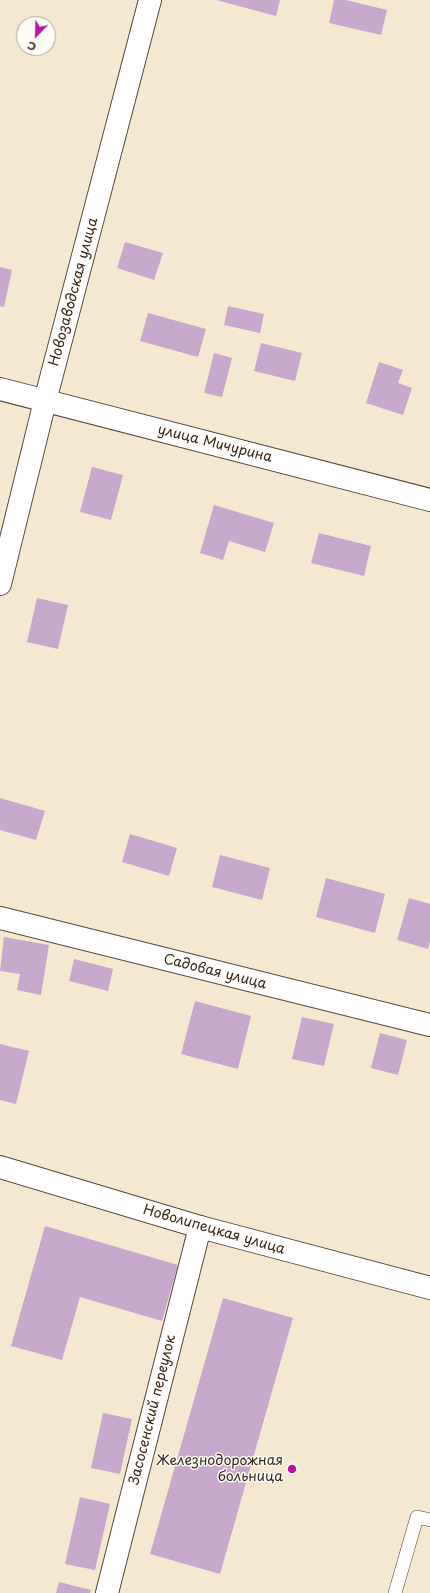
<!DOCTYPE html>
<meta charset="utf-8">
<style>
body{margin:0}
#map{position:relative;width:430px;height:1593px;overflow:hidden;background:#f4e8d0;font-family:"Playpen Sans",sans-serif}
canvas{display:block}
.north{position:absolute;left:16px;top:16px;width:40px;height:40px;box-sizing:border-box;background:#fdfcf7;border:1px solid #afa8a0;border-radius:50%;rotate:203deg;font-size:11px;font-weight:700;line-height:16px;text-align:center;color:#3b2a1e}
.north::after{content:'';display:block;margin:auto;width:14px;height:18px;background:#b5179e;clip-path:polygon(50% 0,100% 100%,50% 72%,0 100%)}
</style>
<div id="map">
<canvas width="430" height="1593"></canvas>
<div class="north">С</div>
</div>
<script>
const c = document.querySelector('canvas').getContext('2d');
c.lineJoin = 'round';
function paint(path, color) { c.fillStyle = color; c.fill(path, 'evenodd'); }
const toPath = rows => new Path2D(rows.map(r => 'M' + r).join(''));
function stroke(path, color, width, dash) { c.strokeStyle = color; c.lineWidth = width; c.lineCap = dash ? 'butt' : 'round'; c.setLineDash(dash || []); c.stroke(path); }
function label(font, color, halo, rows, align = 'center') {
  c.font = font + ' "Playpen Sans",sans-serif'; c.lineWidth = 3; c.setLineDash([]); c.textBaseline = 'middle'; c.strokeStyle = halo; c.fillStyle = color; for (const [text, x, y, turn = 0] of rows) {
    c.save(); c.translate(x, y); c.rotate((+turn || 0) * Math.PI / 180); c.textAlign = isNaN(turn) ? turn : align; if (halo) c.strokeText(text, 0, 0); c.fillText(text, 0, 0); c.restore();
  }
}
paint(toPath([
 [216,0,280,0,276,16],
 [334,0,346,0,387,10,381,35,329,23],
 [125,242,163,253,154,280,117,268],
 [0,267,12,270,4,307,0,306],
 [228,306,264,314,260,333,224,325],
 [148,313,206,329,198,357,140,341],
 [261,343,302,353,295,381,254,371],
 [214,353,232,358,222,397,204,393],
 [379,362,403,370,398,383,412,388,403,415,366,403],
 [92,467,123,475,111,520,80,512],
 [214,505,274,523,265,552,229,541,223,560,200,553],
 [319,533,371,546,364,576,311,563],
 [37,598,68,605,58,649,27,642],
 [0,798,45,811,36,840,0,830],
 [130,834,177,848,169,876,122,862],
 [220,855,270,868,262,900,212,887],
 [326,878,385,894,375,933,316,917],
 [409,898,430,904,430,941,428,949,397,940],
 [4,937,49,945,41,995,17,990,20,974,0,971],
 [74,959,113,969,108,991,69,981],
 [195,1001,251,1016,238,1069,181,1054],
 [302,1017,334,1024,324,1066,292,1059],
 [380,1033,407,1040,398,1075,371,1068],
 [0,1044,29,1051,16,1104,0,1100],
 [45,1226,178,1265,162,1321,80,1297,62,1360,11,1346],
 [223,1298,293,1318,220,1574,150,1554],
 [103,1413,132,1419,120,1474,91,1468],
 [80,1497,110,1504,95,1570,65,1564],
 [59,1582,91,1590,90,1593,56,1593]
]), '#c9a8cd');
const lane = toPath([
 [395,1593,417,1517,430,1520]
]);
const street = toPath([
 [0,389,430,500],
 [0,584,45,401,150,0],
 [0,918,430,1025],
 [107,1593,200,1227]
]);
const secondary = toPath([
 [0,1167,200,1227,430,1288]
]);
stroke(lane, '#574639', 14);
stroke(street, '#574639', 24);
stroke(secondary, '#574639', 24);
stroke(lane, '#fff', 13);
stroke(street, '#fff', 22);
stroke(secondary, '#fff', 22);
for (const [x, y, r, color] of [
 [292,1469,5,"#b5179e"]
]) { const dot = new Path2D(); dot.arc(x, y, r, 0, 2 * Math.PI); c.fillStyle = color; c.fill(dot); stroke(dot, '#fdfcf7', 1.5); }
label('14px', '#3b2a1e', '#fdfcf7', [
 ["Новозаводская улица",74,292,-75],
 ["улица Мичурина",215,444,14],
 ["Садовая улица",215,972,14],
 ["Новолипецкая улица",214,1230,16],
 ["Засосенский переулок",153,1410,-76]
]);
label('14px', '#3b2a1e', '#fdfcf7', [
 ["Железнодорожная",283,1461],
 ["больница",283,1477]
], 'right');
</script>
